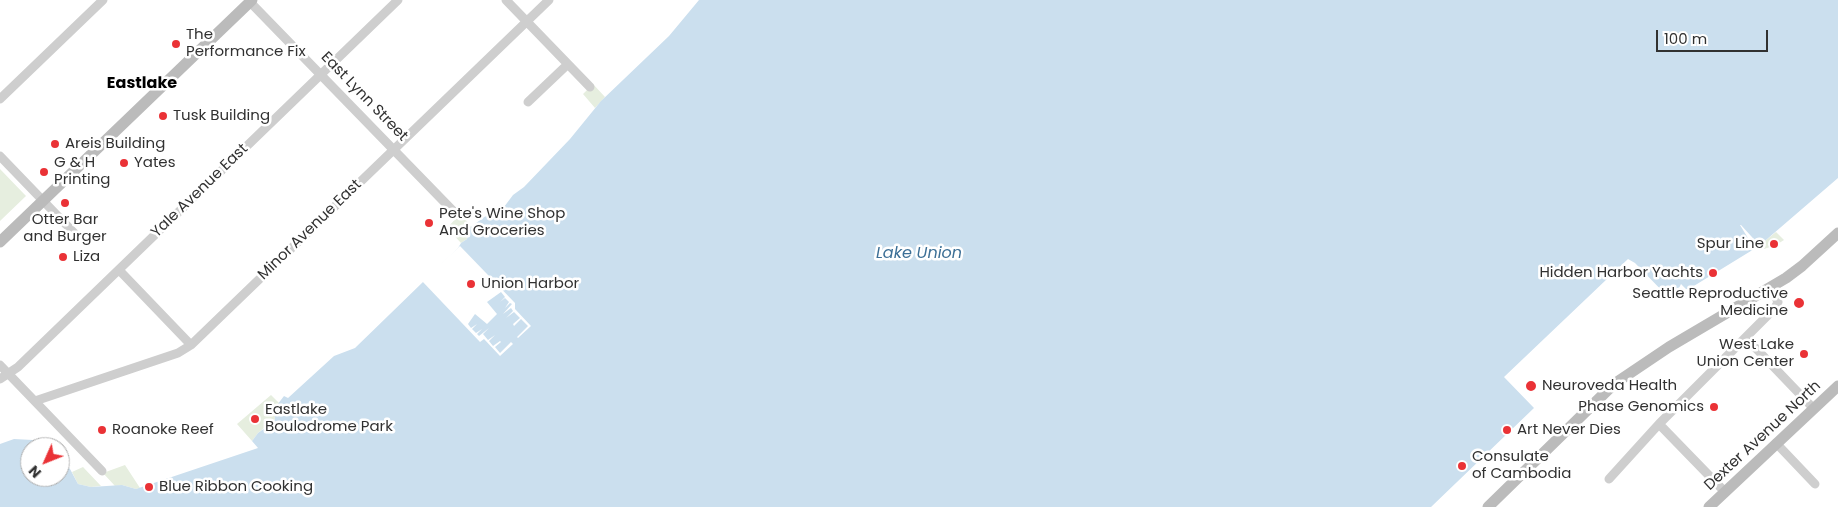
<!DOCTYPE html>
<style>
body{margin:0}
#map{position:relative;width:1838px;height:507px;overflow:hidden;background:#fff;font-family:Poppins,sans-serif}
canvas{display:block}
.north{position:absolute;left:20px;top:437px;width:50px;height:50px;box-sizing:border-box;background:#fff;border:1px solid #adadad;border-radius:50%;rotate:226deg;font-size:14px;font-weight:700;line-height:20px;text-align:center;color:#313131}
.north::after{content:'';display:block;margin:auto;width:18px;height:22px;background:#ea3236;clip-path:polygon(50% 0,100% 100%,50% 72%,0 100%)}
.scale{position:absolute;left:1656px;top:30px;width:112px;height:22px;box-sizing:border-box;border:2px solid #313131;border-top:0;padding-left:6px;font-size:15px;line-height:18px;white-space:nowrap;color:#313131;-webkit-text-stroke:4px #fff;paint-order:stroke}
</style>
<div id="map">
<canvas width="1838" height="507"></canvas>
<div class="north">N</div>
<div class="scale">100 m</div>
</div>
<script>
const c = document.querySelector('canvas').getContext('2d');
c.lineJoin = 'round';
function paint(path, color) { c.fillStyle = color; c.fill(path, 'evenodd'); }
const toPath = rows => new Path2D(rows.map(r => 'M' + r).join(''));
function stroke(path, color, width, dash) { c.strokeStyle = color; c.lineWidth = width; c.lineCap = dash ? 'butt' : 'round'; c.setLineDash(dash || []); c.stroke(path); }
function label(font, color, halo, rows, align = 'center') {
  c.font = font + ' Poppins,sans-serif'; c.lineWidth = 5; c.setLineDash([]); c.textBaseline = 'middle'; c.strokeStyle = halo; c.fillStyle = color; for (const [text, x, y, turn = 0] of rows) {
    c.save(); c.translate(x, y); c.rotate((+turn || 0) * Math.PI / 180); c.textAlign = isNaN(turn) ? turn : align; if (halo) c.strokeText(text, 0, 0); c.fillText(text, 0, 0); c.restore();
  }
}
paint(toPath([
 [593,84,605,97,595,108,583,94],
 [0,169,26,196,0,221],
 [461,213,471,227,467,239,461,243,447,228],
 [1776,232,1784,240,1776,245,1764,249,1761,244],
 [271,395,279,403,274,409,275,419,258,433,252,441,237,424],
 [125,465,140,488,136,489,122,485,115,486,103,473],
 [83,467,101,486,91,487,78,484,72,472]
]), '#e6eedf');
paint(toPath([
 [699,0,1838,0,1838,178,1759,246,1671,300,1635,263,1628,259,1504,377,1534,408,1431,507,0,507,0,444,14,439,33,440,43,447,30,447,30,477,60,477,60,459,70,469,78,484,91,487,122,485,136,489,258,448,252,441,258,433,273,422,275,419,274,409,284,396,288,398,334,356,355,348,458,248,461,243,467,239,471,227,484,217,501,211,513,195,524,187,570,139,601,101,669,36]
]), '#cbdfee');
paint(toPath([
 [1740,225,1741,225,1761,247,1756,250,1757,247,1753,242,1751,243],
 [460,246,515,303,515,309,531,326,518,338,517,337,528,326,521,319,514,326,513,324,520,318,514,312,506,318,513,311,511,308,503,314,512,304,510,303,505,308,509,302,505,298,500,302,505,297,501,292,487,302,497,314,487,324,475,314,468,324,471,328,477,324,472,329,476,333,482,329,477,334,479,336,489,328,483,334,488,340,495,335,489,341,493,346,500,341,501,342,495,347,500,353,511,342,513,344,500,356,484,339,480,342,422,281],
 [1681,284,1686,289,1690,289,1671,300,1660,290,1664,288,1671,294,1682,290,1681,288,1672,289,1679,288]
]), '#fff');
stroke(toPath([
 [506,0,590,87],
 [250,2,457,215],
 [0,99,103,0],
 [528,102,568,64],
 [0,156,79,238],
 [119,270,191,345],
 [1746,338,1814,409],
 [0,365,102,471],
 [0,379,18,367,398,0],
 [35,401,178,353,191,345,549,0],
 [1659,424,1725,492],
 [1776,443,1815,484],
 [1609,479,1659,424,1775,308,1778,302,1771,287]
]), '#cecece', 9);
stroke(toPath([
 [0,242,252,0],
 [1488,507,1614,384,1669,347,1786,278,1802,266,1838,233],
 [1709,507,1838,386]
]), '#bbb', 11);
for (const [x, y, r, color] of [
 [176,44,5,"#ea3236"],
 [163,116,5,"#ea3236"],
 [55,144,5,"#ea3236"],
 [124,163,5,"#ea3236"],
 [44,172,5,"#ea3236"],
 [65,203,5,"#ea3236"],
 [429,223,5,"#ea3236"],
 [1774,244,5,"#ea3236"],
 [63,257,5,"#ea3236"],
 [1713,273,5,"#ea3236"],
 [471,284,5,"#ea3236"],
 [1799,303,6,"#ea3236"],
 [1804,354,5,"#ea3236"],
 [1531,386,6,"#ea3236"],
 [1714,407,5,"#ea3236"],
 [255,419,5,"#ea3236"],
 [102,430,5,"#ea3236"],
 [1507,430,5,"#ea3236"],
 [1462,466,5,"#ea3236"],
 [149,487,5,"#ea3236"]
]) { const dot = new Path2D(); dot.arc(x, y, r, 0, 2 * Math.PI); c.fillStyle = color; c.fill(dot); stroke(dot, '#fff', 2); }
label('15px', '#313131', '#fff', [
 ["The",186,35],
 ["Performance Fix",186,52],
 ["Tusk Building",173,116],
 ["Areis Building",65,144],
 ["G & H",54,163],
 ["Printing",54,180],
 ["Yates",134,163],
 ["Pete's Wine Shop",439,214],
 ["And Groceries",439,231],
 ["Otter Bar",65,220,"center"],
 ["and Burger",65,237,"center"],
 ["Spur Line",1764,244,"right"],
 ["Liza",73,257],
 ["Hidden Harbor Yachts",1703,273,"right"],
 ["Union Harbor",481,284],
 ["Seattle Reproductive",1788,294,"right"],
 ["Medicine",1788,311,"right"],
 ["West Lake",1794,345,"right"],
 ["Union Center",1794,362,"right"],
 ["Neuroveda Health",1542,386],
 ["Phase Genomics",1704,407,"right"],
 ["Eastlake",265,410],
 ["Boulodrome Park",265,427],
 ["Roanoke Reef",112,430],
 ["Art Never Dies",1517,430],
 ["Consulate",1472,457],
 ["of Cambodia",1472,474],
 ["Blue Ribbon Cooking",159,487]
], 'left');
label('15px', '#313131', '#fff', [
 ["East Lynn Street",364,97,46],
 ["Yale Avenue East",200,191,-44],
 ["Minor Avenue East",310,230,-44],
 ["Dexter Avenue North",1763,436,-43]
]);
label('bold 16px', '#000', '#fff', [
 ["Eastlake",142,84]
]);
label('italic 16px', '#3c6f96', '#fff', [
 ["Lake Union",919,254]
]);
</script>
